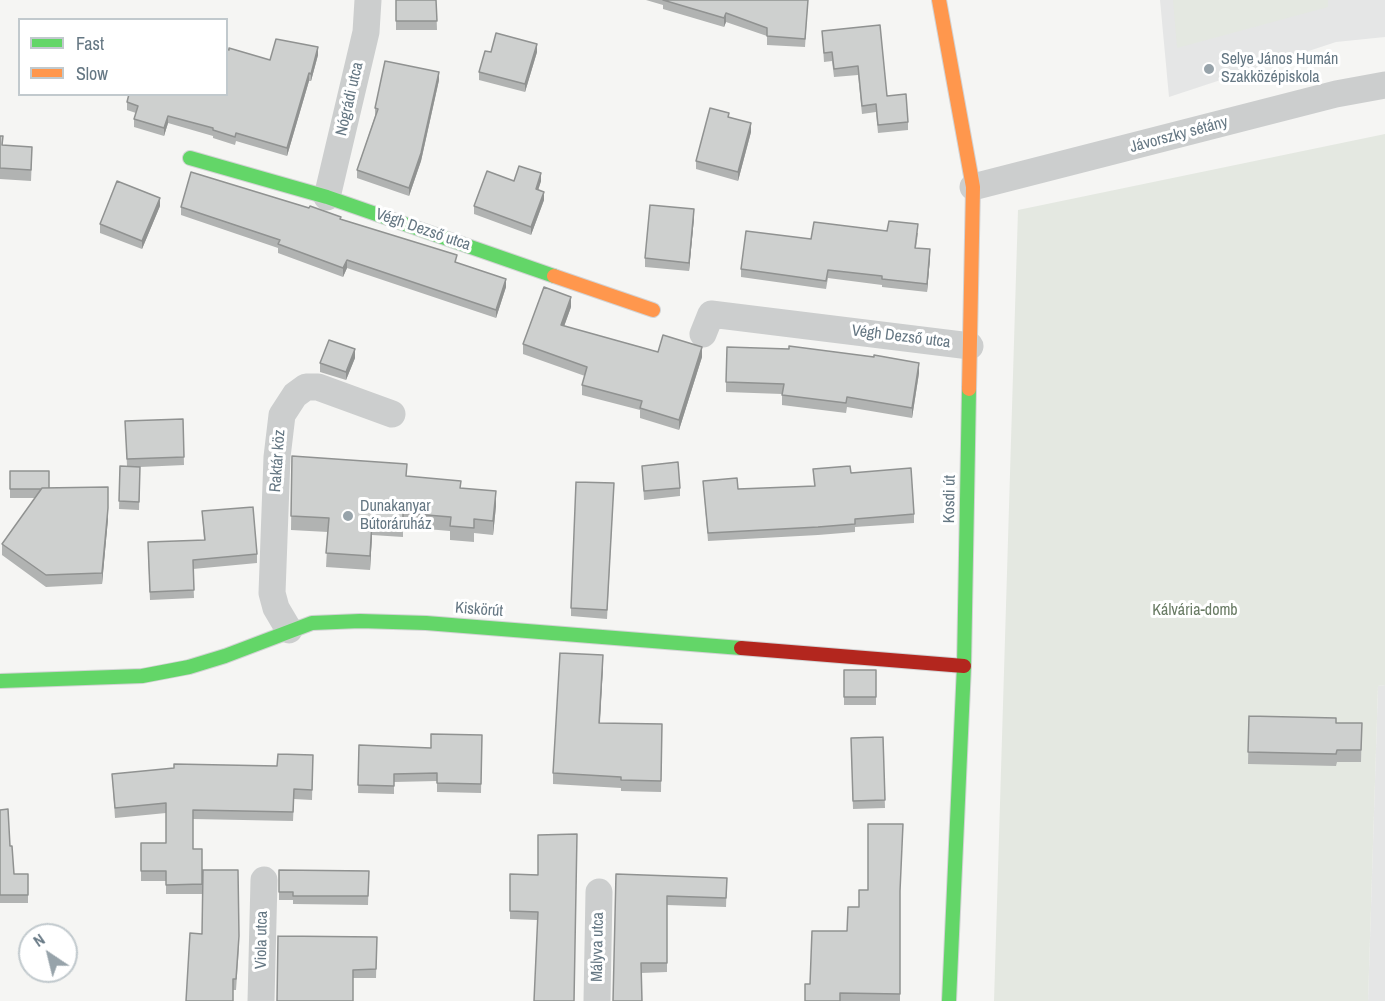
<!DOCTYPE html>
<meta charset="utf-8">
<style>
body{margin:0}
#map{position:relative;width:1385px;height:1001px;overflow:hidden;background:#f5f5f3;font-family:"Archivo Narrow",sans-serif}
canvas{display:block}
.legend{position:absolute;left:18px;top:18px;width:210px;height:78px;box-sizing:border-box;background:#fff;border:2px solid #c1c9cd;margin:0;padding:8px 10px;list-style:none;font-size:18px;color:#657783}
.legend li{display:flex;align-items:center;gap:12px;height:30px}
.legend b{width:30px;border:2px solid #c1c9cd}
.north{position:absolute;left:18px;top:923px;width:60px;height:60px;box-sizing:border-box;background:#fff;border:2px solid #c1c9cd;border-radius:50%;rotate:325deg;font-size:16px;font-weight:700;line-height:24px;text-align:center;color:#657783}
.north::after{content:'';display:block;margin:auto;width:21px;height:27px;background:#97a3aa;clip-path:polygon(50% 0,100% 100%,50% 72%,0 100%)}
</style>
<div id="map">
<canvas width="1385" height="1001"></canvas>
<ul class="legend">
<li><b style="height:8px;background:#63d668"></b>Fast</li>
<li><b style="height:8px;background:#ff974d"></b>Slow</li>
</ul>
<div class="north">N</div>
</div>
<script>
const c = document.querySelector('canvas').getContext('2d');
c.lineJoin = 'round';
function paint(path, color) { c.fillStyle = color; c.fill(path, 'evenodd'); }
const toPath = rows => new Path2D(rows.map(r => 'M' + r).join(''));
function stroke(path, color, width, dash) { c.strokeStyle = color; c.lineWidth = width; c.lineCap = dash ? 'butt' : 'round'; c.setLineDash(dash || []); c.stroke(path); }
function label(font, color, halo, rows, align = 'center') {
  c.font = font + ' "Archivo Narrow",sans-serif'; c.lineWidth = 6; c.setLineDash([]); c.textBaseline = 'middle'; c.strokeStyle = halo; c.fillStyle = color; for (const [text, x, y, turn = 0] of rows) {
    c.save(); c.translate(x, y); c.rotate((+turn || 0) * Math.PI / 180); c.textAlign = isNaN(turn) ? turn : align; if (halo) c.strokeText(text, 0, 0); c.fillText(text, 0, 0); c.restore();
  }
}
paint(toPath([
 [1160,0,1385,0,1385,37,1336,42,1169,97],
 [1385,685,1385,1001,1368,1001,1378,686]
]), '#e5e6e6');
paint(toPath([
 [1173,0,1328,0,1328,7,1177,48],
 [1385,134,1385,685,1378,686,1368,1001,994,1001,1018,210]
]), '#e4e8e1');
const fast = toPath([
 [190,158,327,197,554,276],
 [0,681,142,676,189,667,225,656,312,623,360,621,426,623,741,648],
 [949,1001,964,666,969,389]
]);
const slow = toPath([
 [939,0,973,187,969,389],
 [554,276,653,310]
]);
const jam = toPath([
 [741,648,964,666]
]);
stroke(fast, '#d2d3d4', 16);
stroke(slow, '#d2d3d4', 16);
stroke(jam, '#d2d3d4', 16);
stroke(toPath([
 [973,187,1336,94,1385,85],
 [327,197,366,32,368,0],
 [703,334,711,314,970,346],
 [289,630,276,608,272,593,277,457,282,415,295,395,306,387,318,387,392,414],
 [261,1001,264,880],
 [597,1001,599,892]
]), '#cccece', 27);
stroke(fast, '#63d668', 14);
stroke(slow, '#ff974d', 14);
stroke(jam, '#b3261e', 14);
paint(toPath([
 [396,0,436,0,437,30,396,30],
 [646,0,808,0,805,47,767,45,767,36,726,22,724,27,663,9,663,5],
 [880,25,887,96,908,122,908,130,878,133,876,112,862,114,858,75,834,77,832,61,824,62,822,31],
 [491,52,537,52,525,92,479,80,479,72],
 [318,55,311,81,309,81,287,156,236,141,235,145,213,138,213,136,168,123,164,136,134,127,134,119,136,113,127,110,127,102,270,60],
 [439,80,421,161,409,196,357,178,357,170,375,116,375,108],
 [729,117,751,132,738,181,696,169,696,161],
 [0,136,3,145,32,157,31,181,0,179],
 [514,181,541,181,538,190,544,200,531,235,474,214,474,206],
 [160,206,142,249,100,233,100,224],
 [181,207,341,220,457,263,506,287,496,318,347,268,343,277,278,253,278,248,181,215],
 [694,218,689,271,645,267,645,258],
 [887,231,918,233,916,248,930,258,927,292,882,287,882,285,828,278,826,289,741,277,741,269,811,239],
 [571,307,564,326,658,352,702,357,679,430,640,418,640,410,582,395,582,385,585,376,523,354,523,344],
 [355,358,346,380,320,372,320,363],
 [919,373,912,418,847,407,846,413,782,405,782,394,726,392,726,382],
 [183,419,184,465,140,467,139,510,119,509,120,466,127,466,125,421],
 [292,456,407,476,461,488,496,506,493,535,474,533,474,542,450,540,450,531,403,527,403,537,372,535,370,570,326,567,328,532,291,530],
 [642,466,680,488,680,496,644,500],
 [813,469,851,473,914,514,914,523,855,527,855,532,818,535,708,541,703,481,738,489,814,486],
 [10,471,49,488,108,519,102,584,46,587,2,555,2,544,35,498,10,498],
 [614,483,607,619,571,616,571,608],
 [202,511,257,554,257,563,193,569,194,598,150,600,148,551,204,540],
 [603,666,600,723,662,724,661,792,621,791,621,788,553,784,553,773],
 [844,670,876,670,876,705,844,705],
 [1249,716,1336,723,1362,723,1361,762,1337,762,1336,766,1248,764],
 [482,735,481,793,437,792,437,781,394,782,394,794,358,793,359,745,431,748],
 [883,737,885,808,853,809,851,738],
 [313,755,312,800,294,799,293,821,193,819,193,849,202,849,202,894,166,894,166,881,141,881,141,843,166,843,166,813,115,818,112,774,277,766],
 [0,810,10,846,14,874,28,874,28,903,0,903],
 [577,834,537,920,510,919,510,874,538,875],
 [279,870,369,871,368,905,293,904,293,900,279,900],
 [616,874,727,878,726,907,667,905,667,972,641,973],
 [900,899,900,1001,805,1001,810,984,847,931,859,907],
 [202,934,239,947,236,990,233,990],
 [377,937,376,978,353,978,277,1001]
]), '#b1b3b2');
paint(toPath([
 [726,13,726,22,724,27,724,18],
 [537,44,537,52,525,92,525,84],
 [318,47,318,55,311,81,311,74],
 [439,72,439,80,421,161,409,196,409,188],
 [309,73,309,81,287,156,287,148],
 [168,116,168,123,164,136,164,128],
 [751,123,751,132,738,181,738,172],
 [541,173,541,181,536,197,536,189],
 [544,192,544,200,531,235,531,227],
 [160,198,160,206,142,249,142,241],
 [694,209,694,218,689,271,689,263],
 [930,249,930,258,927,292,927,284],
 [347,260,347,268,343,277,343,268],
 [506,279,506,287,496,318,496,310],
 [571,297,571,307,561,335,561,325],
 [702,347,702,357,679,430,679,420],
 [355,349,355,358,346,380,346,372],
 [919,363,919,373,912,418,912,408],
 [496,491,496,506,493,535,493,521],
 [108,508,108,519,102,584,102,573],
 [372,521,372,535,370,570,370,556],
 [603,655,603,666,599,734,599,723]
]), '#909291');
const building = toPath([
 [396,0,436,0,437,21,396,21,396,0],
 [663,0,808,0,805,39,767,36,767,28,726,13,724,18,663,0],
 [880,25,887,96,906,94,908,122,878,125,876,104,862,106,858,66,834,69,832,52,824,53,822,31,880,25],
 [496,33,537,44,525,84,479,72,485,51,491,52,496,33],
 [276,39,318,47,311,74,309,73,287,148,236,133,235,137,213,130,213,128,168,116,164,128,134,119,138,106,127,102,129,94,226,94,226,49,229,50,229,48,270,60,276,39],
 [385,61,439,72,421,153,409,188,357,170,378,109,375,108,385,61],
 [710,108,729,113,728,117,751,123,738,172,696,161,710,108],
 [0,136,3,136,2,145,32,147,31,170,0,168,0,136],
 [519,166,541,173,536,189,544,192,531,227,474,206,487,171,514,181,519,166],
 [191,172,309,208,310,206,341,217,340,219,457,255,455,262,506,279,496,310,347,260,343,268,278,244,280,240,181,207,191,172],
 [117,181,160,198,142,241,100,224,117,181],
 [650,205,694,209,689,263,645,258,650,205],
 [889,221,918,224,915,248,930,249,927,284,882,279,882,276,828,270,826,281,741,269,746,231,811,239,814,222,887,231,889,221],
 [544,287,571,297,561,325,658,352,663,335,702,347,679,420,640,408,642,401,582,385,587,367,523,344,544,287],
 [329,340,355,349,346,372,320,363,329,340],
 [789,346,874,357,874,355,919,363,912,408,847,397,846,403,782,395,784,384,726,382,727,347,789,349,789,346],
 [183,419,184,457,127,459,125,421,183,419],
 [292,456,407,464,406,476,461,481,460,488,496,491,493,521,474,519,474,528,450,526,451,517,403,513,403,523,372,521,370,556,326,553,329,518,291,516,292,456],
 [678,462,680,488,644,491,642,466,678,462],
 [120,466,140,467,139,502,119,501,120,466],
 [850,466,851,473,911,468,914,514,855,519,855,524,818,527,708,533,703,481,737,478,738,489,815,486,813,469,850,466],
 [10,471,49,471,49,488,42,488,41,489,10,489,10,471],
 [576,482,614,483,607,610,571,608,576,482],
 [108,487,108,508,102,573,46,575,2,544,42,488,108,487],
 [253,507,257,554,193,560,194,590,150,592,148,542,205,540,202,511,253,507],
 [560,653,603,655,599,723,662,724,661,781,621,780,621,777,553,773,560,653],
 [844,670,876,670,876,697,844,697,844,670],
 [1249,716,1336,718,1336,723,1362,723,1361,750,1337,750,1336,754,1248,752,1249,716],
 [431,734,482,735,481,784,437,783,437,773,394,774,394,786,358,785,359,745,431,748,431,734],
 [883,737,885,800,853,801,851,738,883,737],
 [278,754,313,755,312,790,294,789,293,812,193,810,193,849,202,849,202,884,166,885,166,871,141,871,141,843,166,843,166,803,115,808,112,774,174,768,174,764,277,766,278,754],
 [8,809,10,846,12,846,14,874,28,874,28,895,0,895,0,810,8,809],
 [868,824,903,824,900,891,900,994,840,993,840,1001,805,1001,805,984,810,984,812,931,847,931,848,907,859,907,859,890,868,890,868,824],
 [577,834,574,1001,534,1001,538,912,510,911,510,874,538,875,538,835,577,834],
 [203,870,238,870,239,936,236,979,233,979,233,1001,186,1001,190,933,202,934,203,870],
 [279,870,369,871,368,896,293,896,293,892,279,892,279,870],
 [616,874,727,878,726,898,667,896,667,963,641,963,642,1001,613,1001,616,874],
 [278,936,377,937,376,969,353,970,353,1001,277,1001,278,936]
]);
paint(building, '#ced0cf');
stroke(building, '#909291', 1.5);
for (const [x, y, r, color] of [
 [1209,69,6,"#97a3aa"],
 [348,516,6,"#97a3aa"]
]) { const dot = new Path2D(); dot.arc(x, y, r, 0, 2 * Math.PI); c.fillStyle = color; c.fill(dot); stroke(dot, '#fff', 2); }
label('16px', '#657783', '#fff', [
 ["Selye János Humán",1221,60],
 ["Szakközépiskola",1221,78],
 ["Dunakanyar",360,507],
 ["Bútoráruház",360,525]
], 'left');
label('16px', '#657783', '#fff', [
 ["Nógrádi utca",350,99,-77],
 ["Jávorszky sétány",1179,135,-15],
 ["Végh Dezső utca",423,230,19],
 ["Végh Dezső utca",901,337,7],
 ["Raktár köz",278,461,-86],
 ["Kosdi út",950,499,-89],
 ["Kiskörút",479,610,4],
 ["Viola utca",262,940,-89],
 ["Mályva utca",598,947,-89]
]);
label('16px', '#697b64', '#fff', [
 ["Kálvária-domb",1195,611]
]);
</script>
